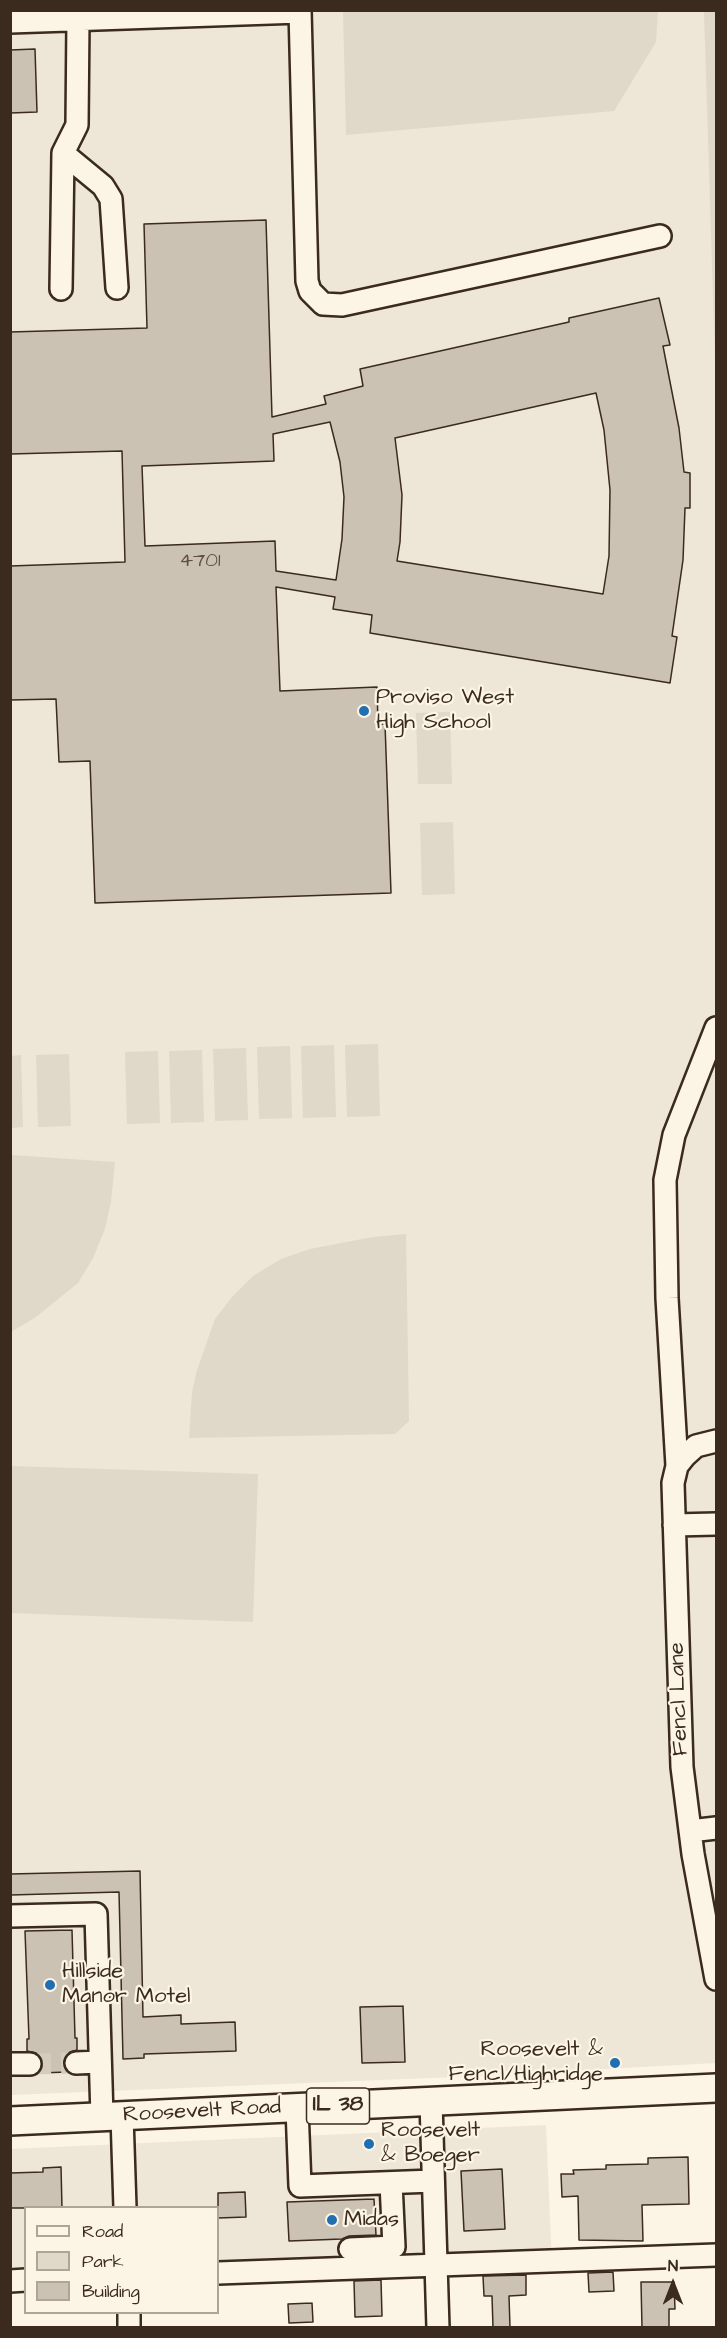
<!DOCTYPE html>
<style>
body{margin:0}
#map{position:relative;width:727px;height:2338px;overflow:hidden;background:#fcf5e5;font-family:"Architects Daughter",sans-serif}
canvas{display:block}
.frame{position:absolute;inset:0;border:12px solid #3b2a1e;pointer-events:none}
.legend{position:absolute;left:24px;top:2206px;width:195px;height:108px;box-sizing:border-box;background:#fcf5e5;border:2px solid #afa495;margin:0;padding:8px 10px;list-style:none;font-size:18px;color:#3b2a1e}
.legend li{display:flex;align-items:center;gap:12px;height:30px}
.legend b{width:30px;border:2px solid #afa495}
.north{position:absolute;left:643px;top:2254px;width:60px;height:60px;-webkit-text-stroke:4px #fcf5e5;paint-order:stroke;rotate:0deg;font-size:16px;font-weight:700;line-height:24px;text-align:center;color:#3b2a1e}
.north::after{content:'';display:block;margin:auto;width:21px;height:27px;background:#3b2a1e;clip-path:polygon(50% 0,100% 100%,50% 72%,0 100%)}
</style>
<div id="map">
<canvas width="727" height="2338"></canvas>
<div class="frame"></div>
<ul class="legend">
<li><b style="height:8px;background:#fcf5e5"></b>Road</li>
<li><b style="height:16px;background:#e0d8c8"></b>Park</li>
<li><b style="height:16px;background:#ccc2b3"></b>Building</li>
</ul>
<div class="north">N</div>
</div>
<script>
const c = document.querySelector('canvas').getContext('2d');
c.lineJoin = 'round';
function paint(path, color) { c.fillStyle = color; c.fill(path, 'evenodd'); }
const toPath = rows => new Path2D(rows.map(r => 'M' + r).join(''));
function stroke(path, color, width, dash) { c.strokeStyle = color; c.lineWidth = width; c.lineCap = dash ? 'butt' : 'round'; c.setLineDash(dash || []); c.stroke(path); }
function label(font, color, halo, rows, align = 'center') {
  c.font = font + ' "Architects Daughter",sans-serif'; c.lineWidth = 4.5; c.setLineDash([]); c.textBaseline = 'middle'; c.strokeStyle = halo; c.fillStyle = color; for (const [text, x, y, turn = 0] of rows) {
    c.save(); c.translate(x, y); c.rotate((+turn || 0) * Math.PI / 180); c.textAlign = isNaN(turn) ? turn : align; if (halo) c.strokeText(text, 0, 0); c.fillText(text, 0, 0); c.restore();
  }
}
paint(toPath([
 [10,11,716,11,716,2063,455,2077,11,2095],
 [546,2125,552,2265,218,2278,218,2208,26,2208,25,2285,11,2285,10,2149]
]), '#eee6d6');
paint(toPath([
 [343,11,343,10,658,11,656,42,614,111,346,135],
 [704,11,716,11,716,392],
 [450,712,452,784,418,784,416,713],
 [453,822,455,894,422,895,420,823],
 [378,1044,380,1116,347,1117,345,1045],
 [334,1045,336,1117,303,1118,301,1046],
 [290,1046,292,1118,259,1119,257,1047],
 [246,1048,248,1120,215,1121,213,1049],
 [202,1050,204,1122,171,1123,169,1051],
 [158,1051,160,1123,127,1124,125,1052],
 [69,1054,71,1126,38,1127,36,1055],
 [21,1055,23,1127,11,1128,11,1056],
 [11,1155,115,1162,111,1201,105,1229,93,1258,78,1283,36,1317,11,1332],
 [406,1234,409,1421,395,1434,189,1438,192,1392,197,1370,215,1319,232,1297,253,1276,281,1259,310,1249,373,1237],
 [11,1466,258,1474,253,1622,11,1613]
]), '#e0d8c8');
const building = toPath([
 [35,49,37,112,10,113,10,50,35,49],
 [266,220,272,417,326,404,324,396,363,386,360,369,569,322,569,318,659,298,670,345,663,346,679,428,684,472,690,473,690,508,685,508,683,560,672,636,677,637,670,683,370,633,372,615,333,609,335,597,276,587,280,691,377,687,378,724,385,724,391,893,95,903,90,761,59,762,56,699,10,700,10,566,125,562,122,451,10,454,10,332,147,328,144,224,266,220],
 [596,393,604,430,610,490,609,556,603,594,397,561,400,542,402,495,395,438,596,393],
 [330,422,340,462,344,497,342,539,336,580,276,571,275,541,145,546,142,466,274,461,273,434,330,422],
 [140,1871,143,2017,181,2015,181,2024,235,2022,236,2051,144,2054,144,2058,123,2059,119,1892,10,1895,10,1874,140,1871],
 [72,1930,75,2038,77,2038,77,2050,70,2052,64,2058,63,2064,68,2072,39,2073,43,2065,41,2058,36,2053,27,2051,27,2039,29,2039,25,1931,72,1930],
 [403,2006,405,2062,362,2063,360,2007,403,2006],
 [688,2157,689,2204,642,2205,643,2241,579,2240,578,2196,562,2197,561,2174,574,2174,573,2170,606,2169,606,2165,648,2164,648,2158,688,2157],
 [61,2167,62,2208,10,2208,10,2173,43,2172,43,2168,61,2167],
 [502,2169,505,2229,464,2231,461,2171,502,2169],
 [245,2192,246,2217,218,2218,218,2193,245,2192],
 [374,2199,376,2235,349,2236,342,2239,289,2241,287,2202,374,2199],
 [613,2272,614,2291,589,2292,588,2273,613,2272],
 [526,2275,526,2295,509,2296,510,2328,493,2328,492,2296,484,2296,483,2276,526,2275],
 [381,2280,382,2316,355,2317,354,2281,381,2280],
 [641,2282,674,2282,675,2309,669,2309,669,2328,642,2328,641,2282],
 [312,2303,313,2322,289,2323,288,2304,312,2303]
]);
paint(building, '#ccc2b3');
stroke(building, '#3b2a1e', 1.5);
stroke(toPath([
 [30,2064,76,2063]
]), '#d5ccbd', 21, [21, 10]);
const minor = toPath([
 [300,10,307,281,310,291,323,304,342,305,660,236],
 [10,22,300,12],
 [63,153,103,186,111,199,117,288],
 [61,289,63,153,77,125,78,20],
 [716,1441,696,1446,685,1456,677,1466,673,1483,682,1767,693,1854,716,1979],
 [677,1466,667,1298,665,1180,674,1135,716,1028],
 [674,1525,716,1524],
 [690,1831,716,1828],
 [10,1916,96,1914,102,2117],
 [76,2063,100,2062],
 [10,2064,30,2064],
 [431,2102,438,2328],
 [297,2108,300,2186,433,2181],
 [122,2116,125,2208],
 [350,2249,394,2247,391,2183],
 [218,2273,716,2255],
 [10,2281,26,2280],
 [129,2312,129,2328]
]);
const major = toPath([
 [10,2121,716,2088]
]);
stroke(minor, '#3b2a1e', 26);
stroke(major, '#3b2a1e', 32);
stroke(minor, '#fcf5e5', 21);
stroke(major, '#fcf5e5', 27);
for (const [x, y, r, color] of [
 [364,711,6,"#1f6fb2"],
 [50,1985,6,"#1f6fb2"],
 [615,2063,6,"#1f6fb2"],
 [369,2144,6,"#1f6fb2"],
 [332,2220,6,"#1f6fb2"]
]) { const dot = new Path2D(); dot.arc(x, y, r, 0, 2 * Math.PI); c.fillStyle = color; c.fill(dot); stroke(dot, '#fcf5e5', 2); }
label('20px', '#5f5043', null, [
 ["4701",200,562]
]);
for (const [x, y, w] of [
 [338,2106,63]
]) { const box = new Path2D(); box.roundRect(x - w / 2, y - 18, w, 36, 4.5); c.fillStyle = '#fcf5e5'; c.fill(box); stroke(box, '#3b2a1e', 1.5); }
label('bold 21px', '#3b2a1e', null, [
 ["IL 38",338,2106]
]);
label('22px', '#3b2a1e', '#fcf5e5', [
 ["Proviso West",376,698],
 ["High School",376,723],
 ["Hillside",62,1972],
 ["Manor Motel",62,1997],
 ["Roosevelt &",603,2050,"right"],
 ["Fencl/Highridge",603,2075,"right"],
 ["Roosevelt",381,2131],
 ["& Boeger",381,2156],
 ["Midas",344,2220]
], 'left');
label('22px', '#3b2a1e', '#fcf5e5', [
 ["Fencl Lane",680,1699,-92],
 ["Roosevelt Road",202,2112,-3]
]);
</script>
